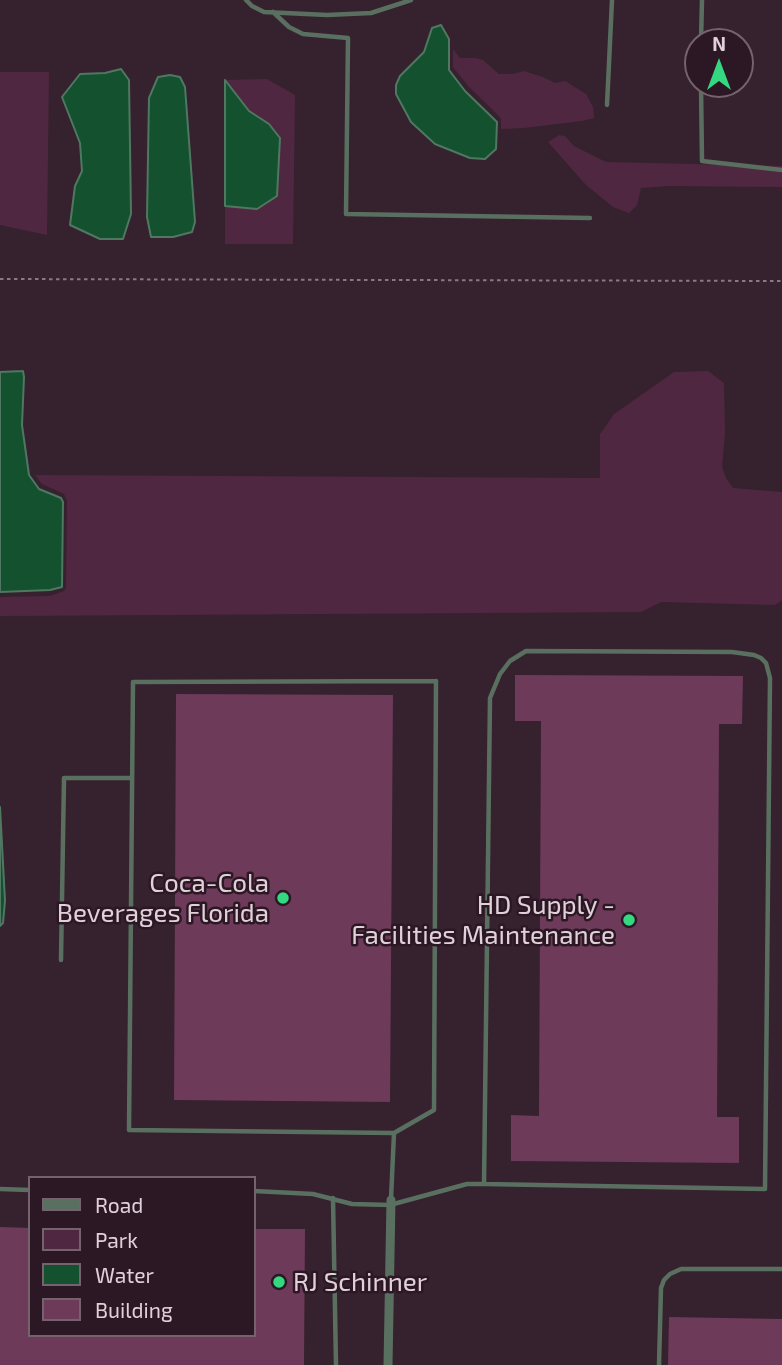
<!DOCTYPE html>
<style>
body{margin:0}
#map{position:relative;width:782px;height:1365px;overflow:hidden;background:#36212e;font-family:"Exo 2",sans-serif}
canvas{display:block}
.legend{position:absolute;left:28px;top:1176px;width:228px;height:161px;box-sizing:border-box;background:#2c1824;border:2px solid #74626c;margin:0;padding:9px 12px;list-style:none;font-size:21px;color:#e0d1d9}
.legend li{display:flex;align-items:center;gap:14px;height:35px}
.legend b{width:35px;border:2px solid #74626c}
.north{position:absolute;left:684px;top:28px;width:70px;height:70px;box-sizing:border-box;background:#2c1824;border:2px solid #74626c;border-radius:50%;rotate:0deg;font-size:19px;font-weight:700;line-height:28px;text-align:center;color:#e0d1d9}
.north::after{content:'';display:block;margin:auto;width:24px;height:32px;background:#34d881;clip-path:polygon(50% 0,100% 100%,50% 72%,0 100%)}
</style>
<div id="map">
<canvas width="782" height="1365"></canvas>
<ul class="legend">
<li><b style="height:9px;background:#597060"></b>Road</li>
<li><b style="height:19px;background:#502740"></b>Park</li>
<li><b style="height:19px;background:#13512f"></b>Water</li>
<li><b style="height:19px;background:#6d3a5a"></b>Building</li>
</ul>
<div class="north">N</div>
</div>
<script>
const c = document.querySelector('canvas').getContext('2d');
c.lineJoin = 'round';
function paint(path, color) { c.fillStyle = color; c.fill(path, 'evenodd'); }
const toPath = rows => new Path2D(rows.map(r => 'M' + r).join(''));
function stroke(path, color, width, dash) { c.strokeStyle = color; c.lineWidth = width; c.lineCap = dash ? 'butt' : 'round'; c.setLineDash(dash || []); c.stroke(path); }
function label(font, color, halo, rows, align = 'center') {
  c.font = font + ' "Exo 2",sans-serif'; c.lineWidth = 5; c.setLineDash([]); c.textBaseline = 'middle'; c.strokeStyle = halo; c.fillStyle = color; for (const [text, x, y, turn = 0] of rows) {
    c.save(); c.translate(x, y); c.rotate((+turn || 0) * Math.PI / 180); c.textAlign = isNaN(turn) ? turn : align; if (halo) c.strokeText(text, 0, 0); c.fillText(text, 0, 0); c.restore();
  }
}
paint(toPath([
 [453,49,460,58,476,58,483,60,499,74,513,74,524,71,543,77,555,83,565,81,586,94,593,107,594,118,582,121,524,128,501,129,501,119,497,114,469,87,453,67],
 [0,72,49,72,47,235,0,225],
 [267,79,295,95,293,244,225,244,225,206,257,209,277,196,280,138,269,124,249,111,225,80],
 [559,135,565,136,574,146,606,162,782,166,782,187,669,186,641,188,637,205,629,213,613,207,586,185,548,142],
 [708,371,724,383,725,434,722,467,726,478,733,488,782,492,782,600,775,605,661,602,641,612,0,616,0,597,50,596,64,591,66,587,67,501,64,494,42,484,35,475,600,478,600,434,614,414,674,372]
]), '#502740');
const water = toPath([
 [441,25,449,39,449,70,465,91,497,122,496,149,485,159,470,158,435,144,411,122,396,94,396,85,400,76,424,52,432,28,441,25],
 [121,69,129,80,131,214,123,239,100,239,70,225,75,186,82,171,80,143,62,97,80,74,105,73,121,69],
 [170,75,180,77,185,87,195,222,192,232,173,237,151,237,147,217,149,98,158,77,170,75],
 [225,80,249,111,269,124,280,138,277,196,257,209,225,206,225,80],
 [23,371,24,377,22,425,29,475,39,489,61,498,63,502,62,587,50,590,0,592,0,372,23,371],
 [0,807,5,901,3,923,0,926,0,807]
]);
paint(water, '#13512f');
stroke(water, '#507762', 2);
paint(toPath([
 [515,675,743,676,742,724,719,724,717,1117,739,1117,739,1163,511,1161,511,1115,539,1116,541,721,515,721],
 [176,694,393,695,390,1102,174,1100],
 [0,1227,30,1228,30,1335,254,1335,254,1229,305,1229,304,1365,0,1365],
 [669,1317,782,1319,782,1365,668,1365]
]), '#6d3a5a');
stroke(toPath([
 [0,279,782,281]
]), '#8a7882', 2, [3.5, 3.5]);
stroke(toPath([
 [246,0,252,6,264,12,327,15,371,13,411,0],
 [273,12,289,27,303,34,348,38,346,214,590,218],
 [701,42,702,0],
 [701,84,702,161,782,170],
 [607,105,612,0],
 [436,681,434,1110,394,1133,129,1130,133,682,436,681],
 [61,960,64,778,132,778],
 [0,1189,30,1190],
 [254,1191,313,1194,352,1204,390,1205,467,1184,484,1184,765,1189,770,678,766,663,761,658,754,655,732,652,526,651,510,661,500,674,490,698,484,1184],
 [333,1198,336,1365],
 [391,1199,394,1133],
 [659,1365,661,1288,664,1280,670,1274,681,1269,782,1269]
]), '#597060', 4.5);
stroke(toPath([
 [388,1365,391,1200]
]), '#597060', 9);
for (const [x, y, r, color] of [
 [283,898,7,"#34d881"],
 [629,920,7,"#34d881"],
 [279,1282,7,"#34d881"]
]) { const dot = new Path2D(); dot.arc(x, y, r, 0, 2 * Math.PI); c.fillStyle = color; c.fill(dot); stroke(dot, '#2c1824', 2.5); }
label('26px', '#e0d1d9', '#2c1824', [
 ["Coca-Cola",269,883],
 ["Beverages Florida",269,913],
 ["HD Supply -",615,905],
 ["Facilities Maintenance",615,935],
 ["RJ Schinner",293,1282,"left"]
], 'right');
</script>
